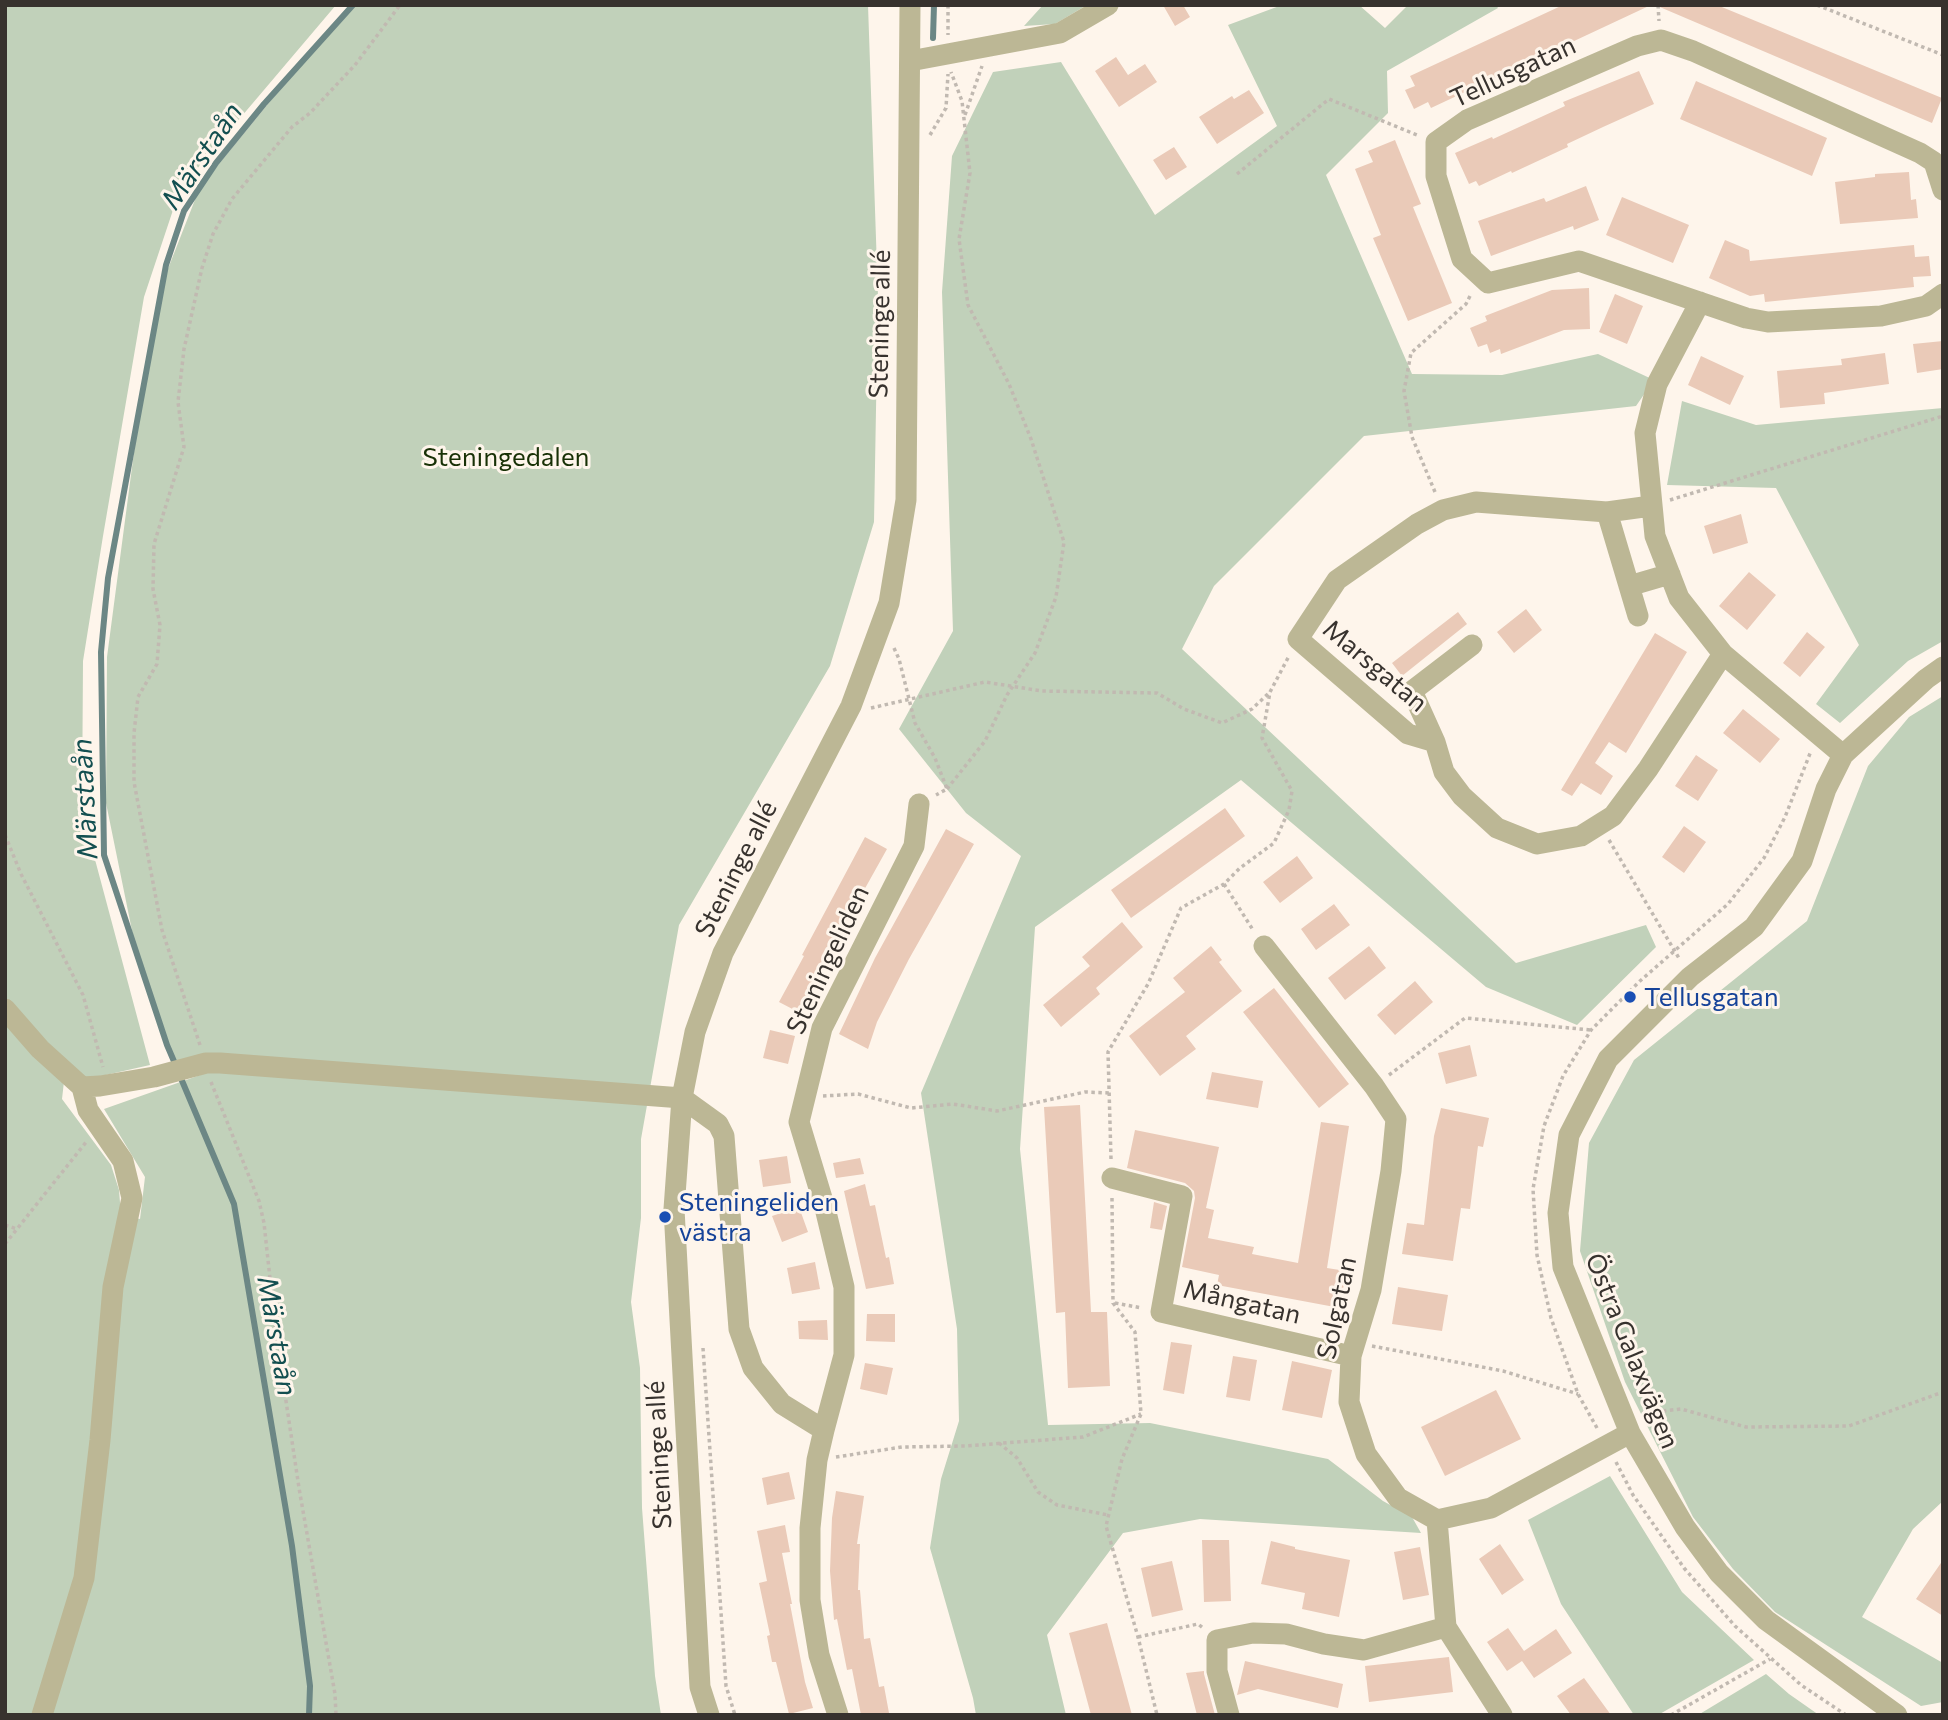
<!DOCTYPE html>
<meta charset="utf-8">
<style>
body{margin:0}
#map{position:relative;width:1948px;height:1720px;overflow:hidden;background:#fef5eb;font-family:Commissioner,sans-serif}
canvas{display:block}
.frame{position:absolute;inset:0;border:7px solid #37322e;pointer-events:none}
</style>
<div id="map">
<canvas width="1948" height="1720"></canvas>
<div class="frame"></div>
</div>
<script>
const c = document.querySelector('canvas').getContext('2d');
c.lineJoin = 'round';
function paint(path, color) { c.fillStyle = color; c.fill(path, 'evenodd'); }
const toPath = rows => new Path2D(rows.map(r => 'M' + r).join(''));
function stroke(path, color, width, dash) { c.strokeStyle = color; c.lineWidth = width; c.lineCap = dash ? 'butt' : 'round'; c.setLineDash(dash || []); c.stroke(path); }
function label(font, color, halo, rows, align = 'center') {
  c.font = font + ' Commissioner,sans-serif'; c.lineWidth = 6; c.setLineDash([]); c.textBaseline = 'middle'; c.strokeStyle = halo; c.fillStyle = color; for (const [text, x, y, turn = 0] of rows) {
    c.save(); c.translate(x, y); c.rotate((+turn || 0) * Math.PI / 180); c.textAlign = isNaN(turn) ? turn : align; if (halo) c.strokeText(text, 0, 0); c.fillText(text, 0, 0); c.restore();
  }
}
paint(toPath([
 [5,5,336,5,180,189,144,297,103,536,83,661,82,811,150,1065,88,1079,66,1064,62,1099,111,1165,119,1190,121,1215,140,1219,145,1177,104,1109,203,1074,175,1062,138,960,106,803,107,657,141,399,162,284,200,187,349,5,868,5,878,297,874,522,830,666,679,925,641,1139,641,1218,631,1302,640,1368,642,1508,655,1676,661,1715,5,1715],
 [1043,5,1087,5,1055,24,1024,26],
 [1282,5,1359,5,1385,28,1408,5,1496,5,1498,8,1387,71,1388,113,1326,175,1412,374,1502,375,1598,354,1654,380,1636,406,1364,436,1214,586,1182,649,1516,963,1646,925,1656,947,1577,1025,1486,987,1241,780,1035,927,1020,1149,1048,1425,1150,1423,1328,1459,1383,1501,1412,1517,1421,1533,1200,1519,1123,1533,1047,1635,1066,1715,976,1715,973,1698,930,1548,941,1479,959,1421,957,1329,921,1093,1021,856,966,813,899,729,953,631,942,292,952,156,993,72,1061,62,1155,215,1277,126,1228,25],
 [1682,401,1756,425,1943,408,1943,641,1908,661,1840,723,1816,704,1859,645,1776,488,1667,485],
 [1943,696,1943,1501,1913,1529,1862,1617,1943,1663,1943,1702,1921,1706,1775,1612,1733,1569,1693,1517,1625,1382,1580,1251,1589,1143,1634,1060,1807,921,1868,766,1909,717],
 [1610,1476,1682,1592,1754,1660,1658,1715,1634,1715,1561,1604,1528,1520],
 [1766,1674,1789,1694,1819,1715,1698,1715]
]), '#c1d1ba');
stroke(toPath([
 [933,38,934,5],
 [176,1066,167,1045,104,855,101,652,108,578,166,265,184,211,216,163,264,104,353,5],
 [180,1076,234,1204,292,1546,310,1686,309,1715]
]), '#6c8785', 6);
paint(toPath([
 [1163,5,1183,5,1190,17,1175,26],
 [1563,5,1651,5,1431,108,1428,102,1414,109,1405,90,1415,86,1410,76],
 [1655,5,1717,5,1942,98,1932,123],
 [1116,57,1128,75,1145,64,1157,82,1119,107,1095,71],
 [1639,71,1654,104,1603,127,1567,144,1568,147,1512,173,1511,171,1479,186,1476,181,1469,184,1455,153,1492,137,1493,139,1565,106,1563,102],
 [1696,81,1827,138,1812,176,1680,119],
 [1249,90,1264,113,1217,144,1199,117,1232,96,1234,99],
 [1395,140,1421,204,1413,207,1452,303,1408,321,1373,238,1381,235,1355,169,1373,162,1368,151],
 [1174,147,1187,167,1166,180,1153,160],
 [1909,172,1911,200,1916,199,1918,218,1840,224,1835,182,1875,177,1875,174],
 [1586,186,1599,220,1574,230,1573,226,1491,256,1478,221,1544,198,1546,202],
 [1622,197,1689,225,1673,263,1606,235],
 [1725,240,1749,250,1750,261,1914,245,1915,257,1929,256,1931,276,1913,277,1914,287,1765,302,1764,294,1750,296,1709,278],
 [1589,288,1590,329,1564,330,1501,354,1500,349,1490,353,1487,344,1478,347,1470,328,1487,321,1485,316,1552,290],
 [1615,294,1643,306,1627,344,1599,332],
 [1943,341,1943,369,1917,373,1913,344],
 [1885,353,1889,384,1824,393,1825,404,1780,408,1777,371,1842,365,1841,359],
 [1701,356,1744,376,1730,405,1688,385],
 [1741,514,1748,543,1713,554,1704,526],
 [1749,572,1776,595,1747,630,1719,606],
 [1526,609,1542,630,1514,653,1497,632],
 [1458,612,1467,624,1402,676,1392,663],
 [1807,632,1825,647,1800,677,1783,663],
 [1655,633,1687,652,1626,753,1609,742,1595,763,1613,776,1601,795,1581,783,1572,796,1561,790],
 [1743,709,1780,739,1760,763,1723,733],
 [1696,755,1718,770,1698,801,1675,786],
 [1225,808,1245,836,1131,918,1111,890],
 [1684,826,1706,842,1684,873,1662,857],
 [946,829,974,844,909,959,877,1022,868,1049,839,1034,875,958],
 [865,837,887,849,839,935,802,1014,779,1002,804,956,802,955],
 [1297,856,1313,878,1280,903,1263,882],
 [1334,904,1350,925,1316,950,1301,929],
 [1122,922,1143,947,1096,988,1100,994,1061,1027,1043,1005,1090,966,1082,957],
 [1211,946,1222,960,1219,962,1242,991,1186,1036,1196,1049,1160,1076,1129,1036,1185,992,1173,978],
 [1369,946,1386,968,1345,1000,1328,978],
 [1415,981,1433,1002,1395,1035,1377,1015],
 [1274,988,1349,1084,1319,1108,1243,1012],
 [770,1030,795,1036,788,1064,763,1058],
 [1470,1045,1477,1076,1446,1084,1438,1053],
 [1212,1072,1263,1081,1258,1108,1206,1099],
 [1080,1105,1091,1312,1107,1312,1110,1386,1068,1388,1065,1312,1056,1313,1044,1107],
 [1441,1108,1489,1118,1483,1147,1478,1146,1470,1209,1461,1208,1453,1261,1402,1254,1407,1223,1424,1225,1434,1136],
 [1321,1122,1349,1126,1327,1268,1346,1271,1340,1308,1217,1285,1219,1275,1182,1267,1195,1198,1194,1191,1185,1183,1127,1168,1135,1130,1219,1147,1206,1208,1214,1210,1208,1238,1254,1247,1252,1254,1298,1263],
 [787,1156,791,1183,763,1187,759,1160],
 [860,1158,864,1174,836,1178,833,1163],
 [865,1184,870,1206,875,1205,886,1258,889,1257,894,1284,866,1289,844,1191],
 [1154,1202,1167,1206,1162,1230,1150,1228],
 [799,1207,808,1232,782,1242,772,1216],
 [815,1262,820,1289,792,1294,787,1268],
 [1398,1287,1448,1295,1442,1331,1392,1324],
 [867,1314,895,1314,895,1342,866,1341],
 [827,1320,828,1340,799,1339,798,1321],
 [1171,1342,1192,1345,1184,1394,1163,1390],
 [1233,1356,1257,1360,1250,1401,1226,1397],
 [1292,1361,1332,1370,1322,1418,1282,1410],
 [865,1363,893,1368,887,1395,860,1389],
 [1496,1390,1521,1439,1445,1476,1421,1427],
 [789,1472,795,1499,767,1505,762,1478],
 [836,1491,864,1496,857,1544,860,1544,858,1590,860,1590,864,1639,870,1638,879,1687,884,1686,889,1713,861,1715,852,1669,847,1670,837,1619,834,1620,830,1571,832,1518],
 [785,1525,790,1552,782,1553,792,1604,790,1604,805,1682,813,1708,789,1714,776,1662,772,1662,767,1636,770,1635,759,1583,767,1581,757,1531],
 [1202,1540,1229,1540,1231,1601,1204,1602],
 [1271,1541,1295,1547,1295,1549,1350,1560,1339,1617,1302,1609,1305,1593,1261,1584],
 [1500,1544,1524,1580,1502,1595,1479,1559],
 [1420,1547,1429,1595,1403,1600,1394,1552],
 [1943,1560,1943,1616,1916,1599],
 [1172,1561,1183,1610,1152,1617,1141,1568],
 [1107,1623,1132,1715,1091,1715,1069,1633],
 [1508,1628,1524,1651,1556,1629,1572,1653,1534,1678,1522,1661,1507,1671,1487,1642],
 [1449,1657,1453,1692,1369,1702,1365,1666],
 [1245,1661,1343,1684,1338,1708,1258,1689,1237,1695],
 [1204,1671,1204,1674,1215,1715,1197,1715,1186,1673],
 [1584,1678,1611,1715,1571,1715,1557,1696]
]), '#eacab8');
stroke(toPath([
 [948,5,948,35],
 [1658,5,1659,21],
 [1817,5,1943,55],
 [965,115,982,66],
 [930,135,946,108,948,74],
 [1237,174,1329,99,1417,135],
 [1435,492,1412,437,1404,391,1411,353,1466,304,1471,294],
 [1670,500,1943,416],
 [894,648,899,659,915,723,935,758,947,789,936,795],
 [871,708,985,682,1042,691,1157,693,1184,709,1222,723,1252,709,1270,692],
 [947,789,985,741,1007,695,1035,653,1056,597,1064,542,1031,439,1009,384,968,305,959,239,970,173,962,101,951,72],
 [5,835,21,874,83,995,103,1067],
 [1609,840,1680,960],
 [1224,884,1253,930],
 [200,1045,162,930,134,782,134,733,138,697,157,664,160,625,153,589,154,544,184,447,178,402,184,349,202,268,213,234,232,199,292,127,310,113,355,65,400,5],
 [1389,1075,1465,1018,1591,1030],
 [211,1082,259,1201,264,1223,276,1334,299,1488,335,1694,336,1715],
 [823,1096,858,1094,911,1108,953,1104,997,1111,1085,1092,1111,1093],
 [1111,1159,1108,1052,1148,984,1181,908,1224,884,1240,868,1274,843,1289,810,1292,791,1262,738,1270,692,1289,656],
 [1112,1198,1113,1303,1135,1332,1141,1414,1122,1459,1106,1526,1138,1637,1157,1715],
 [5,1225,17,1229],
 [5,1244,87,1141],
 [1115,1303,1142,1308],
 [1372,1346,1503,1371,1578,1394],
 [703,1348,726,1686,735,1715],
 [1642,1413,1681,1409,1746,1427,1849,1426,1943,1392],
 [1597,1428,1578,1394,1551,1318,1537,1255,1533,1189,1544,1126,1563,1076,1591,1030,1640,981,1728,904,1764,858,1785,817,1811,751],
 [999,1443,1017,1458,1038,1492,1057,1505,1108,1515],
 [836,1457,902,1447,965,1446,1083,1437,1141,1414],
 [1616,1462,1633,1495,1684,1568,1735,1626,1801,1685,1846,1715],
 [1138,1637,1198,1624,1203,1628],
 [1671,1715,1770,1659]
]), '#c1b9b1', 3.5, [3.5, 3.5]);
stroke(toPath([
 [910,61,1060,33,1108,5],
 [1943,190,1934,162,1920,153,1693,51,1661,40,1637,46,1467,120,1436,142,1436,176,1462,259,1488,283,1579,261,1746,318,1768,322,1881,316,1926,306,1943,294],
 [1700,302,1657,384,1645,433,1655,536,1679,598,1723,654,1843,755],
 [1607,512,1638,616],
 [1629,586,1670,574],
 [1472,645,1412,691,1435,742,1444,772,1462,796,1497,828,1537,844,1581,836,1613,816,1648,769,1723,654],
 [1435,742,1408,734,1298,639,1337,580,1417,524,1443,510,1476,502,1607,512,1651,506],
 [1264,946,1374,1086,1396,1119,1391,1171,1371,1290,1351,1356,1349,1402,1366,1454,1398,1498,1437,1520,1491,1508,1630,1433],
 [5,1009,40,1049,82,1087,100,1086,154,1077,206,1063,220,1063,682,1098,718,1124,724,1136,739,1329,753,1368,782,1404,824,1430,844,1355,844,1287,825,1208,799,1122,822,1028,914,846,919,804],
 [1112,1178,1182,1196,1161,1312,1351,1356],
 [824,1430,817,1460,810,1528,810,1600,819,1655,838,1715],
 [1437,1520,1446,1627,1502,1715],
 [42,1715,84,1578,100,1440,113,1287,132,1198,123,1161,88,1110,82,1087],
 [709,1715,700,1687,674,1209,682,1098,695,1032,723,953,851,706,889,603,906,500,910,5],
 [1229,1715,1217,1671,1217,1640,1253,1633,1286,1634,1324,1644,1364,1650,1446,1627],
 [1897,1715,1766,1620,1719,1573,1685,1527,1630,1433,1563,1267,1558,1213,1569,1135,1608,1059,1690,977,1754,927,1802,861,1826,789,1843,755,1926,679,1943,667]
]), '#bcb795', 21);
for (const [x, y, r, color] of [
 [1630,997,7,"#1a4fb4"],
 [665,1217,7,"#1a4fb4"]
]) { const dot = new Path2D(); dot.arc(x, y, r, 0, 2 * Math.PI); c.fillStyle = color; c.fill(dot); stroke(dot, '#fef5eb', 2.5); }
label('26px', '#37322e', '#fef5eb', [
 ["Tellusgatan",1513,72,-25],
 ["Steninge allé",880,324,-89],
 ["Marsgatan",1375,666,40],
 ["Steninge allé",736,869,-63],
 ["Steningeliden",828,960,-65],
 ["Mångatan",1242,1302,13],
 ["Solgatan",1337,1308,-78],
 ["Östra Galaxvägen",1632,1351,68],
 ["Steninge allé",659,1455,-93]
]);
label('26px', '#183106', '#fef5eb', [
 ["Steningedalen",506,457]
]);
label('26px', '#164399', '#fef5eb', [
 ["Tellusgatan",1644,997],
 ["Steningeliden",679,1202],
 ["västra",679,1232]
], 'left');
label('italic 28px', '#134f50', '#fef5eb', [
 ["Märstaån",202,156,-56],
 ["Märstaån",85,799,-93],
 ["Märstaån",277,1336,80]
]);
</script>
